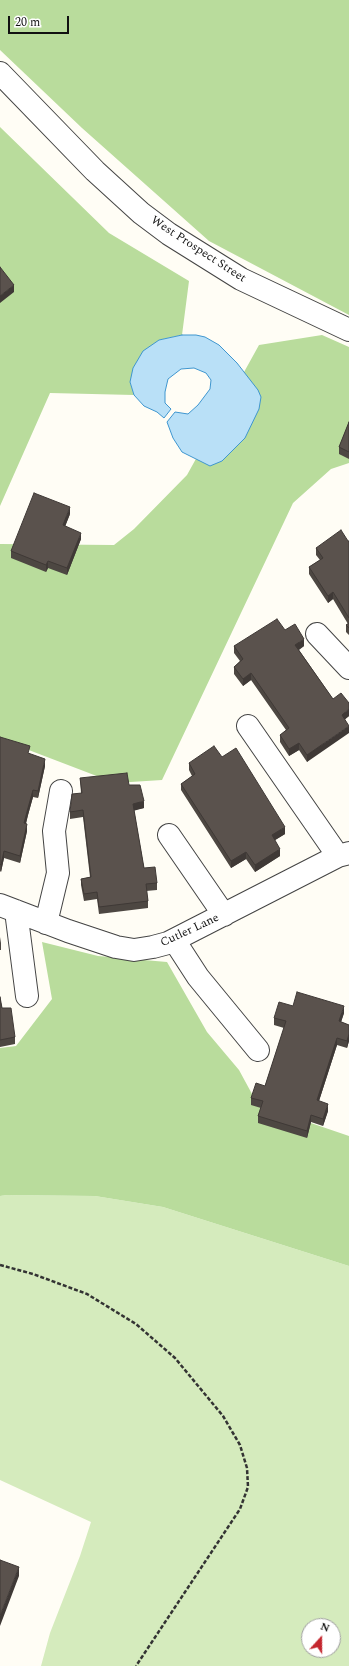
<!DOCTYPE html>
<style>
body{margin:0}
#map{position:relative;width:349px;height:1666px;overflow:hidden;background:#fffdf5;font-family:Spectral,serif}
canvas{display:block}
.north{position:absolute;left:301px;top:1618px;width:40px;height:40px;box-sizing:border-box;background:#fff;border:1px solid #a0a0a0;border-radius:50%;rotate:21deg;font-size:11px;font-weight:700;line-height:16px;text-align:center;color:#111}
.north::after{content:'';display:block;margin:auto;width:14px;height:18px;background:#c4262e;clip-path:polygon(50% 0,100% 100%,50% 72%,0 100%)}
.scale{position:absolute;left:8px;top:16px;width:61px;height:18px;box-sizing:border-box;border:2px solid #111;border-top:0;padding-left:5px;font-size:12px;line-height:14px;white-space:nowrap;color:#111;-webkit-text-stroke:3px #fff;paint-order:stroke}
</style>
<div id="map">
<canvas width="349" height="1666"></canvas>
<div class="north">N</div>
<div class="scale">20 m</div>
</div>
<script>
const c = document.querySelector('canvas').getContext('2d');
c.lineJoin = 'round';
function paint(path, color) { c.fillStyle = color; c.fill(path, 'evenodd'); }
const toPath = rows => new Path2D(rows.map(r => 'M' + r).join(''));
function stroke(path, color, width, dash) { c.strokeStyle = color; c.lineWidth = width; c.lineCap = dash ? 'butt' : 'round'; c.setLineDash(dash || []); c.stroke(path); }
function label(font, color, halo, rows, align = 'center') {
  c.font = font + ' Spectral,serif'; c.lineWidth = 4; c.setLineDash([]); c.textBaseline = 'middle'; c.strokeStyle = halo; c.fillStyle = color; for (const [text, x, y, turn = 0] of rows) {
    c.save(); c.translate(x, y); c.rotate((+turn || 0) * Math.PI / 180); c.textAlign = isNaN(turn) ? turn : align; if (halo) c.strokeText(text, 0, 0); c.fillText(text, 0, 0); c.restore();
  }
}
paint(toPath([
 [7,1195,95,1196,163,1207,349,1266,349,1666,41,1666,50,1633,80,1556,91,1522,0,1480,0,1196],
 [309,1626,333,1626,333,1650,309,1650]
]), '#d5ebbd');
paint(toPath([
 [0,0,349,0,349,315,209,241,82,128,0,50],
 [0,127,109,233,189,281,182,335,159,340,130,382,134,395,50,393,0,506],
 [322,335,349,347,349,463,331,469,293,503,162,780,115,783,0,739,0,544,114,545,134,529,187,475,259,345],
 [42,942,98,956,167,962,207,1032,239,1070,258,1105,349,1136,349,1266,163,1207,95,1196,7,1195,0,1196,0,1048,16,1046,52,999]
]), '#b9dc9c');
const water = toPath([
 [182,335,196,335,205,337,219,345,237,363,258,390,261,397,259,409,245,438,222,461,210,466,182,452,173,438,167,422,175,412,188,414,198,405,210,389,211,380,206,373,194,368,181,369,168,379,165,392,165,403,171,409,164,418,157,412,144,406,134,395,130,382,133,368,143,351,159,340,182,335]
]);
paint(water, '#b9e0f7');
stroke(water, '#3f96cf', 1);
const minor = toPath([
 [0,73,95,171,141,213,169,234,241,279,349,330],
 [317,634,349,668],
 [248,726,338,856],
 [169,835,224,915],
 [0,905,68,931,116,947,134,950,153,947,168,943,338,856,349,853],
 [16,911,27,996],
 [46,923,58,873,54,831,61,791],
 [174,940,198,977,258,1050]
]);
stroke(minor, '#444', 24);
stroke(toPath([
 [0,1265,33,1274,87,1294,136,1324,175,1358,223,1416,240,1445,247,1468,248,1487,240,1509,136,1666]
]), '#333', 2.5, [4, 2]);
stroke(minor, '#fff', 22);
paint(toPath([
 [349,422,349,459,339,454,339,447],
 [70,514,65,526,81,539,67,575,48,568,46,572,11,558,11,551],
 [348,541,349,541,349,635,346,632,346,625,348,624,333,599,328,603,309,574,309,567,320,560,316,555,316,548],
 [285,630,304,646,299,650,333,699,349,716,345,719,307,762,299,750,289,756,280,742,280,735,286,730,251,680,243,686,234,674,234,667,240,661,234,653,234,646],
 [0,739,30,754,45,766,38,798,33,797,28,815,26,824,27,831,20,863,4,858,1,872,0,871],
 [222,757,285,834,275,840,280,856,255,872,246,859,231,868,181,790,181,784,192,776,189,770,189,763],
 [80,778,129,785,144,808,134,810,144,868,157,883,157,890,146,891,148,901,148,908,99,914,97,899,84,901,81,885,81,879,90,877,83,817,70,819,70,812,81,793],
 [0,937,1,943,1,950,0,950],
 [0,997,2,1008,15,1037,15,1044,0,1047],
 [344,1013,341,1022,349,1025,349,1041,347,1048,337,1045,319,1101,328,1111,323,1126,311,1122,307,1138,258,1123,258,1116,261,1108,251,1105,251,1098,265,1086,284,1028,274,1025,274,1018]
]), '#4d4742');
paint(toPath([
 [14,285,14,292,0,303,0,296],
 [70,507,70,514,63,532,63,525],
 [81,533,81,539,67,575,67,568],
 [48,561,48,568,46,572,46,565],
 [333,592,333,599,328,603,328,596],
 [304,639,304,646,295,652,295,645],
 [251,673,251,680,243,686,243,679],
 [349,709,349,716,342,722,342,715],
 [349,726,349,733,307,762,307,755],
 [299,743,299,750,289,756,289,749],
 [45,759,45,766,38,798,38,791],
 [33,790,33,797,28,815,24,830,24,823,28,808],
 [144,801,144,808,133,811,133,804],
 [27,824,27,831,20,863,20,856],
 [285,827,285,834,272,842,272,835],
 [280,849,280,856,255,872,255,865],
 [4,851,4,858,1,872,1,865],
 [246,852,246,859,231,868,231,861],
 [344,1006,344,1013,339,1028,339,1021],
 [349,1034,349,1041,347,1048,347,1041],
 [337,1038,337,1045,317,1107,317,1100],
 [328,1104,328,1111,323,1126,323,1119],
 [311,1115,311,1122,307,1138,307,1131],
 [19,1567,19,1576,0,1626,0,1616]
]), '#3f3936');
const building = toPath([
 [0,267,14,285,0,296,0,267],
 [349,422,349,452,339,447,349,422],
 [34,493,70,507,63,525,81,533,67,568,48,561,46,565,11,551,34,493],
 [341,530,348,541,349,541,349,618,333,592,328,596,309,567,323,558,316,548,341,530],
 [277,619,285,630,295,624,304,639,295,645,333,699,341,693,349,703,349,709,342,715,349,726,307,755,299,743,289,749,280,735,289,728,251,673,243,679,234,667,243,659,234,646,277,619],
 [349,623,349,628,346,625,349,623],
 [0,737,30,746,28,753,45,759,38,791,33,790,28,808,24,823,27,824,20,856,4,851,1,865,0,864,0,737],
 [214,746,222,757,236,748,285,827,272,835,280,849,255,865,246,852,231,861,181,784,195,774,189,763,214,746],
 [127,773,129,785,140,785,144,801,133,804,144,868,155,867,157,883,146,884,148,901,99,907,97,892,84,894,81,879,91,877,83,810,70,812,72,794,82,793,80,778,127,773],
 [297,992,344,1006,339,1021,349,1025,349,1034,347,1041,337,1038,317,1100,328,1104,323,1119,311,1115,307,1131,258,1116,263,1101,251,1098,256,1083,265,1086,286,1021,274,1018,279,1002,293,1006,297,992],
 [0,997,2,1008,11,1008,15,1037,0,1040,0,997],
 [0,1560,19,1567,0,1616,0,1560]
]);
paint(building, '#5a524d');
stroke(building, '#3f3936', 1);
label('12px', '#111', '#fff', [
 ["West Prospect Street",198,250,33],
 ["Cutler Lane",190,931,-25]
]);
</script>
